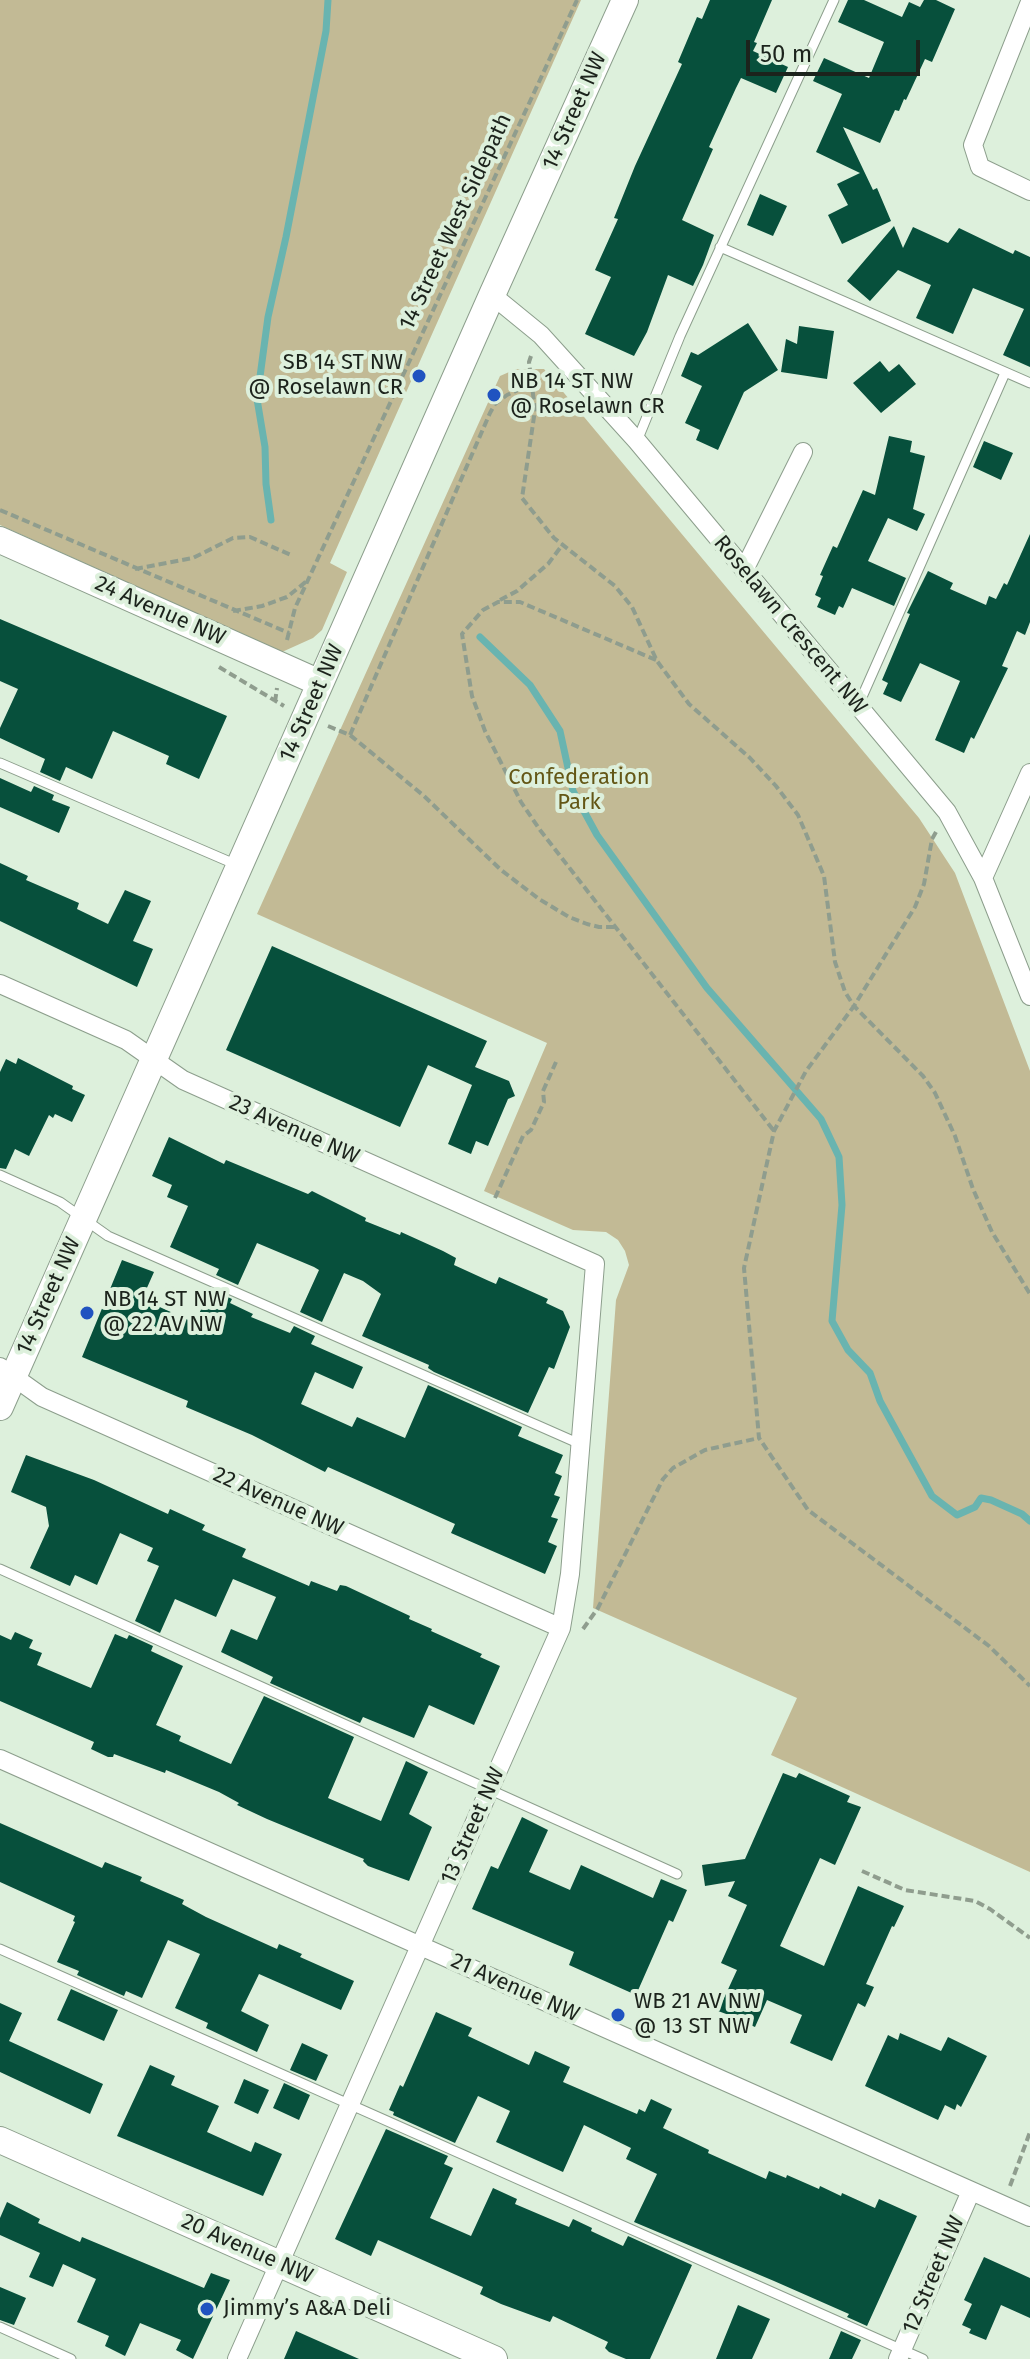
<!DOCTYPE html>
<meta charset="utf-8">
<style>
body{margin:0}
#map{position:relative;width:1030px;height:2359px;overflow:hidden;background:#ddf0dc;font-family:"Fira Sans",sans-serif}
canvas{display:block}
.scale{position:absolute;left:746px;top:40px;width:174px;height:36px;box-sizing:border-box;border:4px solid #1c231c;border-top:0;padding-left:10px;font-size:24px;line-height:28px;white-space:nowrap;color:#1c231c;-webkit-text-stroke:6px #ddf0dc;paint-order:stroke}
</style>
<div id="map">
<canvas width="1030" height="2359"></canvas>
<div class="scale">50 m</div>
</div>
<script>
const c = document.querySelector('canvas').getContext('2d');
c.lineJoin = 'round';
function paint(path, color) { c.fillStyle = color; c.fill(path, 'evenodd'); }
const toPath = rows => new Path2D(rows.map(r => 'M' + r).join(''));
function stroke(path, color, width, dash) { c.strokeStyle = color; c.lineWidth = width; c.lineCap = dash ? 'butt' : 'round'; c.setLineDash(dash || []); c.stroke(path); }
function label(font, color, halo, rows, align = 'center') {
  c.font = font + ' "Fira Sans",sans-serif'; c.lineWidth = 8; c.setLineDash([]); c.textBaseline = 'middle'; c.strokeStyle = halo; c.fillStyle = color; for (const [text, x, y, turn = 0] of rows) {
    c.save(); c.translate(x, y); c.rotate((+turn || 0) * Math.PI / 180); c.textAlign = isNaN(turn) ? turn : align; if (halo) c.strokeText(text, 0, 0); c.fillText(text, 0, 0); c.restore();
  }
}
paint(toPath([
 [0,0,581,0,330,563,347,572,322,630,313,638,282,652,0,525],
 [516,369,544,369,919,818,955,873,1030,1071,1030,1872,771,1755,797,1698,593,1608,616,1300,629,1265,625,1251,618,1240,606,1232,573,1230,484,1191,547,1043,257,914,500,376]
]), '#c2ba95');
stroke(toPath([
 [271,520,266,484,265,447,257,399,268,317,286,237,326,31,328,0],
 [480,637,530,685,560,731,573,791,597,835,707,988,821,1119,839,1157,842,1205,832,1321,848,1350,870,1373,880,1401,932,1496,957,1515,975,1507,981,1498,991,1500,1022,1514,1030,1521]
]), '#69b4b0', 7);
paint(toPath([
 [710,0,772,0,754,42,757,43,753,51,788,67,776,93,741,78,736,88,709,147,713,149,682,220,714,235,703,265,693,286,668,275,647,332,634,356,585,334,611,277,595,270,618,219,614,218,635,166,682,64,678,62,697,17,702,19],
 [848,0,864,0,902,17,909,2,920,7,924,0,936,0,955,9,932,62,925,59,906,100,904,99,899,111,895,110,880,143,843,127,873,190,877,188,891,221,842,244,828,215,848,205,837,184,860,173,816,152,842,94,813,81,824,58,869,78,884,42,838,22],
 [760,194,787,206,773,236,747,225],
 [894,226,903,248,913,227,948,243,959,228,1013,254,1015,250,1030,257,1030,367,1003,355,1024,309,973,288,953,334,916,318,931,285,898,270,870,301,847,281],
 [748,323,778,370,744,392,718,450,696,440,700,430,685,423,702,386,681,376,691,352,698,355],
 [799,326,834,331,827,379,781,372,786,339,797,344],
 [880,361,889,372,899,364,916,384,881,413,853,383],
 [889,436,912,441,910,452,925,456,913,509,925,514,917,531,888,518,868,561,906,578,894,606,852,588,843,608,839,606,835,615,817,607,821,598,815,595,823,576,820,575,833,546,837,548,863,490,875,495],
 [984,441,1013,453,1001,480,973,467],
 [1030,534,1030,622,1025,635,1017,631,1002,666,1008,668,974,739,971,737,964,753,935,740,960,681,920,663,901,702,883,694,888,683,882,680,910,614,907,613,928,571,953,583,950,589,986,605,989,596,996,599,1004,583,1007,585],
 [0,619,227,716,199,779,166,764,169,756,113,731,92,779,66,767,60,781,40,772,45,759,0,738,0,728,18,689,0,681],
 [0,778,31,792,34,786,54,795,52,800,70,807,59,833,0,807],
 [0,863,28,876,26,880,79,903,77,909,108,924,125,890,151,901,133,941,153,949,137,987,0,921],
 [272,946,487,1041,475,1067,509,1081,515,1096,508,1099,488,1146,476,1141,471,1154,448,1144,472,1085,428,1065,400,1127,226,1050],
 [18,1058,73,1086,72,1089,85,1095,72,1122,55,1114,53,1118,49,1115,29,1156,15,1149,6,1169,0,1168,0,1072,6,1059,16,1064],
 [169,1137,224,1164,226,1160,308,1194,312,1191,366,1218,365,1221,400,1235,401,1232,443,1251,456,1258,454,1265,489,1281,496,1284,499,1277,548,1299,546,1303,563,1311,570,1327,554,1369,549,1367,528,1413,434,1372,428,1368,429,1365,362,1336,381,1294,363,1281,344,1273,322,1322,300,1312,319,1270,314,1267,257,1243,238,1285,216,1275,219,1269,170,1247,188,1206,167,1197,172,1185,152,1176],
 [122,1260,154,1272,142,1299,195,1323,210,1289,232,1299,230,1303,253,1314,251,1317,290,1333,294,1326,315,1336,311,1344,363,1367,353,1389,315,1372,301,1404,352,1427,357,1417,405,1438,428,1385,522,1427,518,1436,563,1455,555,1473,562,1476,554,1495,560,1497,551,1517,558,1519,548,1542,557,1546,545,1574,451,1533,455,1524,328,1467,325,1472,252,1435,186,1407,188,1401,82,1357],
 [26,1455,94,1480,168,1514,170,1509,205,1525,202,1530,246,1549,242,1557,309,1586,311,1581,337,1591,340,1585,346,1586,410,1616,409,1619,432,1629,431,1631,482,1654,480,1657,500,1666,474,1725,429,1705,414,1738,363,1717,360,1723,270,1683,273,1677,221,1652,231,1629,257,1640,276,1597,233,1579,216,1617,175,1599,160,1633,135,1621,159,1566,147,1561,153,1548,120,1533,97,1585,75,1575,70,1586,30,1568,49,1526,46,1507,11,1492],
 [15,1632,33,1640,29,1648,42,1653,37,1665,91,1688,115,1634,127,1639,129,1635,153,1646,151,1651,183,1666,156,1725,181,1736,179,1741,231,1764,264,1696,354,1737,328,1798,381,1821,406,1761,428,1772,409,1814,432,1827,409,1881,368,1866,363,1861,364,1859,267,1819,237,1805,239,1803,219,1792,166,1770,165,1773,114,1754,113,1757,108,1757,91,1749,94,1742,0,1701,0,1635,11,1640],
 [783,1773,796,1778,799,1773,850,1796,847,1802,861,1807,835,1865,820,1858,780,1946,824,1966,858,1886,904,1906,894,1927,892,1926,866,1984,874,1987,865,2007,858,2003,832,2061,790,2043,802,2015,767,2000,755,2027,746,2023,743,2030,725,2022,729,2015,718,2011,737,1970,721,1963,747,1905,728,1896,735,1881,705,1886,702,1865,745,1859],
 [522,1817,548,1830,529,1872,570,1890,581,1865,653,1898,661,1879,687,1890,673,1922,669,1920,636,1995,569,1965,574,1952,472,1909,491,1866,498,1869],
 [0,1823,102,1868,105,1862,142,1877,140,1881,184,1900,182,1904,206,1917,277,1949,279,1944,302,1954,300,1957,354,1981,341,2010,259,1974,241,2011,269,2025,257,2052,206,2028,208,2023,175,2008,200,1954,168,1940,142,1998,126,1991,124,1996,77,1975,79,1971,57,1962,75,1922,73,1921,75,1916,0,1882],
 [71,1989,118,2010,104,2041,57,2020],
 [0,2003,22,2013,9,2041,103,2084,90,2114,0,2072],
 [436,2012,472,2028,468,2036,529,2065,535,2051,570,2067,563,2082,637,2114,639,2109,645,2112,651,2099,672,2109,663,2128,709,2150,708,2153,766,2179,769,2171,786,2178,787,2175,819,2189,820,2186,841,2196,842,2193,875,2208,879,2199,917,2216,867,2326,847,2317,849,2314,774,2281,634,2222,657,2174,626,2159,631,2148,584,2125,563,2172,496,2142,510,2111,478,2096,455,2143,393,2115,394,2112,389,2110,400,2085,403,2087],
 [900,2033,941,2051,948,2037,987,2056,961,2107,957,2104,955,2110,945,2105,938,2120,865,2086,888,2035,898,2040],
 [302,2043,328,2055,316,2081,290,2070],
 [150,2065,175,2076,171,2085,219,2106,207,2132,251,2152,255,2142,282,2154,263,2196,117,2136],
 [244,2079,269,2090,258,2114,234,2103],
 [284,2083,310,2095,299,2120,273,2108],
 [386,2129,448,2156,444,2164,453,2168,430,2218,471,2236,493,2188,517,2199,515,2204,569,2227,573,2219,592,2228,591,2231,623,2246,628,2236,692,2265,650,2359,626,2359,609,2352,605,2348,608,2342,553,2316,550,2322,501,2304,480,2294,483,2287,378,2240,371,2256,335,2239],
 [7,2202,40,2219,38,2223,80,2242,82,2237,204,2288,211,2273,230,2280,193,2359,176,2350,181,2340,140,2323,125,2356,105,2346,109,2336,77,2322,96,2279,63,2264,53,2287,29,2277,40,2253,0,2235,0,2218],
 [984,2257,1030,2278,1030,2318,1001,2305,986,2340,969,2333,971,2329,962,2325,972,2304,964,2300],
 [0,2287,26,2298,14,2325,0,2320],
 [738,2305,770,2319,752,2359,716,2359],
 [296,2331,359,2359,284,2359],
 [841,2331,861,2340,852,2359,829,2359]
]), '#07503c');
const lane = toPath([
 [720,247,1030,383],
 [637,441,680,336,834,0],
 [858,706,1005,373],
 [0,763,237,865],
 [0,1175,60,1202,108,1236,580,1444],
 [0,1569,677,1874],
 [0,1949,923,2359],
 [0,2327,71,2359]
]);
const street = toPath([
 [1030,2,973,145,980,167,1030,191],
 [492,295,541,335,637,441,947,812,983,878,1030,996],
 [744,570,803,452],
 [983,878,1030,773],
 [0,984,126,1040,183,1080,595,1264,570,1574,561,1628,237,2359],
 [0,1367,42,1397,561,1628],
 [0,1759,1030,2217],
 [898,2359,971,2191]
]);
const secondary = toPath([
 [0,540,320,683],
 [0,1407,492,295,625,0],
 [0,2140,494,2359]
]);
stroke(lane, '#8c9e8c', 11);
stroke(street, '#8c9e8c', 20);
stroke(secondary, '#8c9e8c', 28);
stroke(toPath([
 [531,356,529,362,535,410,522,498,554,538,615,586,632,607,657,661,689,704,750,758,776,786,798,815,824,876,835,962,845,992,854,1006,806,1071,774,1131,744,1268,759,1438,808,1510,989,1646,1030,1686],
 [0,510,289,633],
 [135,569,193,558,233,538,250,537,291,555],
 [500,600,517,591,548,564,563,544],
 [233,611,262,606,287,597,308,580],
 [287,640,295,608,577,0],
 [656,660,520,602,498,602,483,610,462,634,472,696,485,731,521,802,540,830,774,1131],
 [219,667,284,706],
 [275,702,277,688],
 [328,726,350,735,424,796,501,870,539,899,569,917,587,924,599,927,616,927],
 [350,735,490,413,495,404,507,395,529,385],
 [936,832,932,839,924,884,915,907,854,1006,923,1076,935,1093,955,1136,973,1189,992,1232,1030,1294],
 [495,1198,523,1136,531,1130,544,1102,543,1091,556,1062],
 [583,1629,598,1608,663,1479,673,1468,705,1450,759,1438],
 [862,1871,905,1890,975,1901,990,1909,1030,1938],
 [1010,2186,1030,2132]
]), '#8f9d8e', 4, [8, 4]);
stroke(lane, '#fff', 9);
stroke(street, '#fff', 18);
stroke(secondary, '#fff', 26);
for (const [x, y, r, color] of [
 [419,376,8,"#2053c0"],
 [494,395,8,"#2053c0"],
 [87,1313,8,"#2053c0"],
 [618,2015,8,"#2053c0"],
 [207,2309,8,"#2053c0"]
]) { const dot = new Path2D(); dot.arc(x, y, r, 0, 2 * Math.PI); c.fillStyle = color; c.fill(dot); stroke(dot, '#ddf0dc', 3); }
label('22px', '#1c231c', '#ddf0dc', [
 ["14 Street NW",575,111,-66],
 ["14 Street West Sidepath",456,222,-65],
 ["24 Avenue NW",160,611,24],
 ["Roselawn Crescent NW",790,625,50],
 ["14 Street NW",312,703,-66],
 ["23 Avenue NW",294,1130,24],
 ["14 Street NW",49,1296,-66],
 ["22 Avenue NW",278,1502,24],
 ["13 Street NW",473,1826,-66],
 ["21 Avenue NW",515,1988,24],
 ["20 Avenue NW",247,2249,24],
 ["12 Street NW",934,2275,-67]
]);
label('22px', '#1c231c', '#ddf0dc', [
 ["SB 14 ST NW",403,363,"right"],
 ["@ Roselawn CR",403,388,"right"],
 ["NB 14 ST NW",510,382],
 ["@ Roselawn CR",510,407],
 ["NB 14 ST NW",103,1300],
 ["@ 22 AV NW",103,1325],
 ["WB 21 AV NW",634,2002],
 ["@ 13 ST NW",634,2027],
 ["Jimmy’s A&A Deli",223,2309]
], 'left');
label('22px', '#645716', '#ddf0dc', [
 ["Confederation",579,778],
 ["Park",579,803]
]);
</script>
